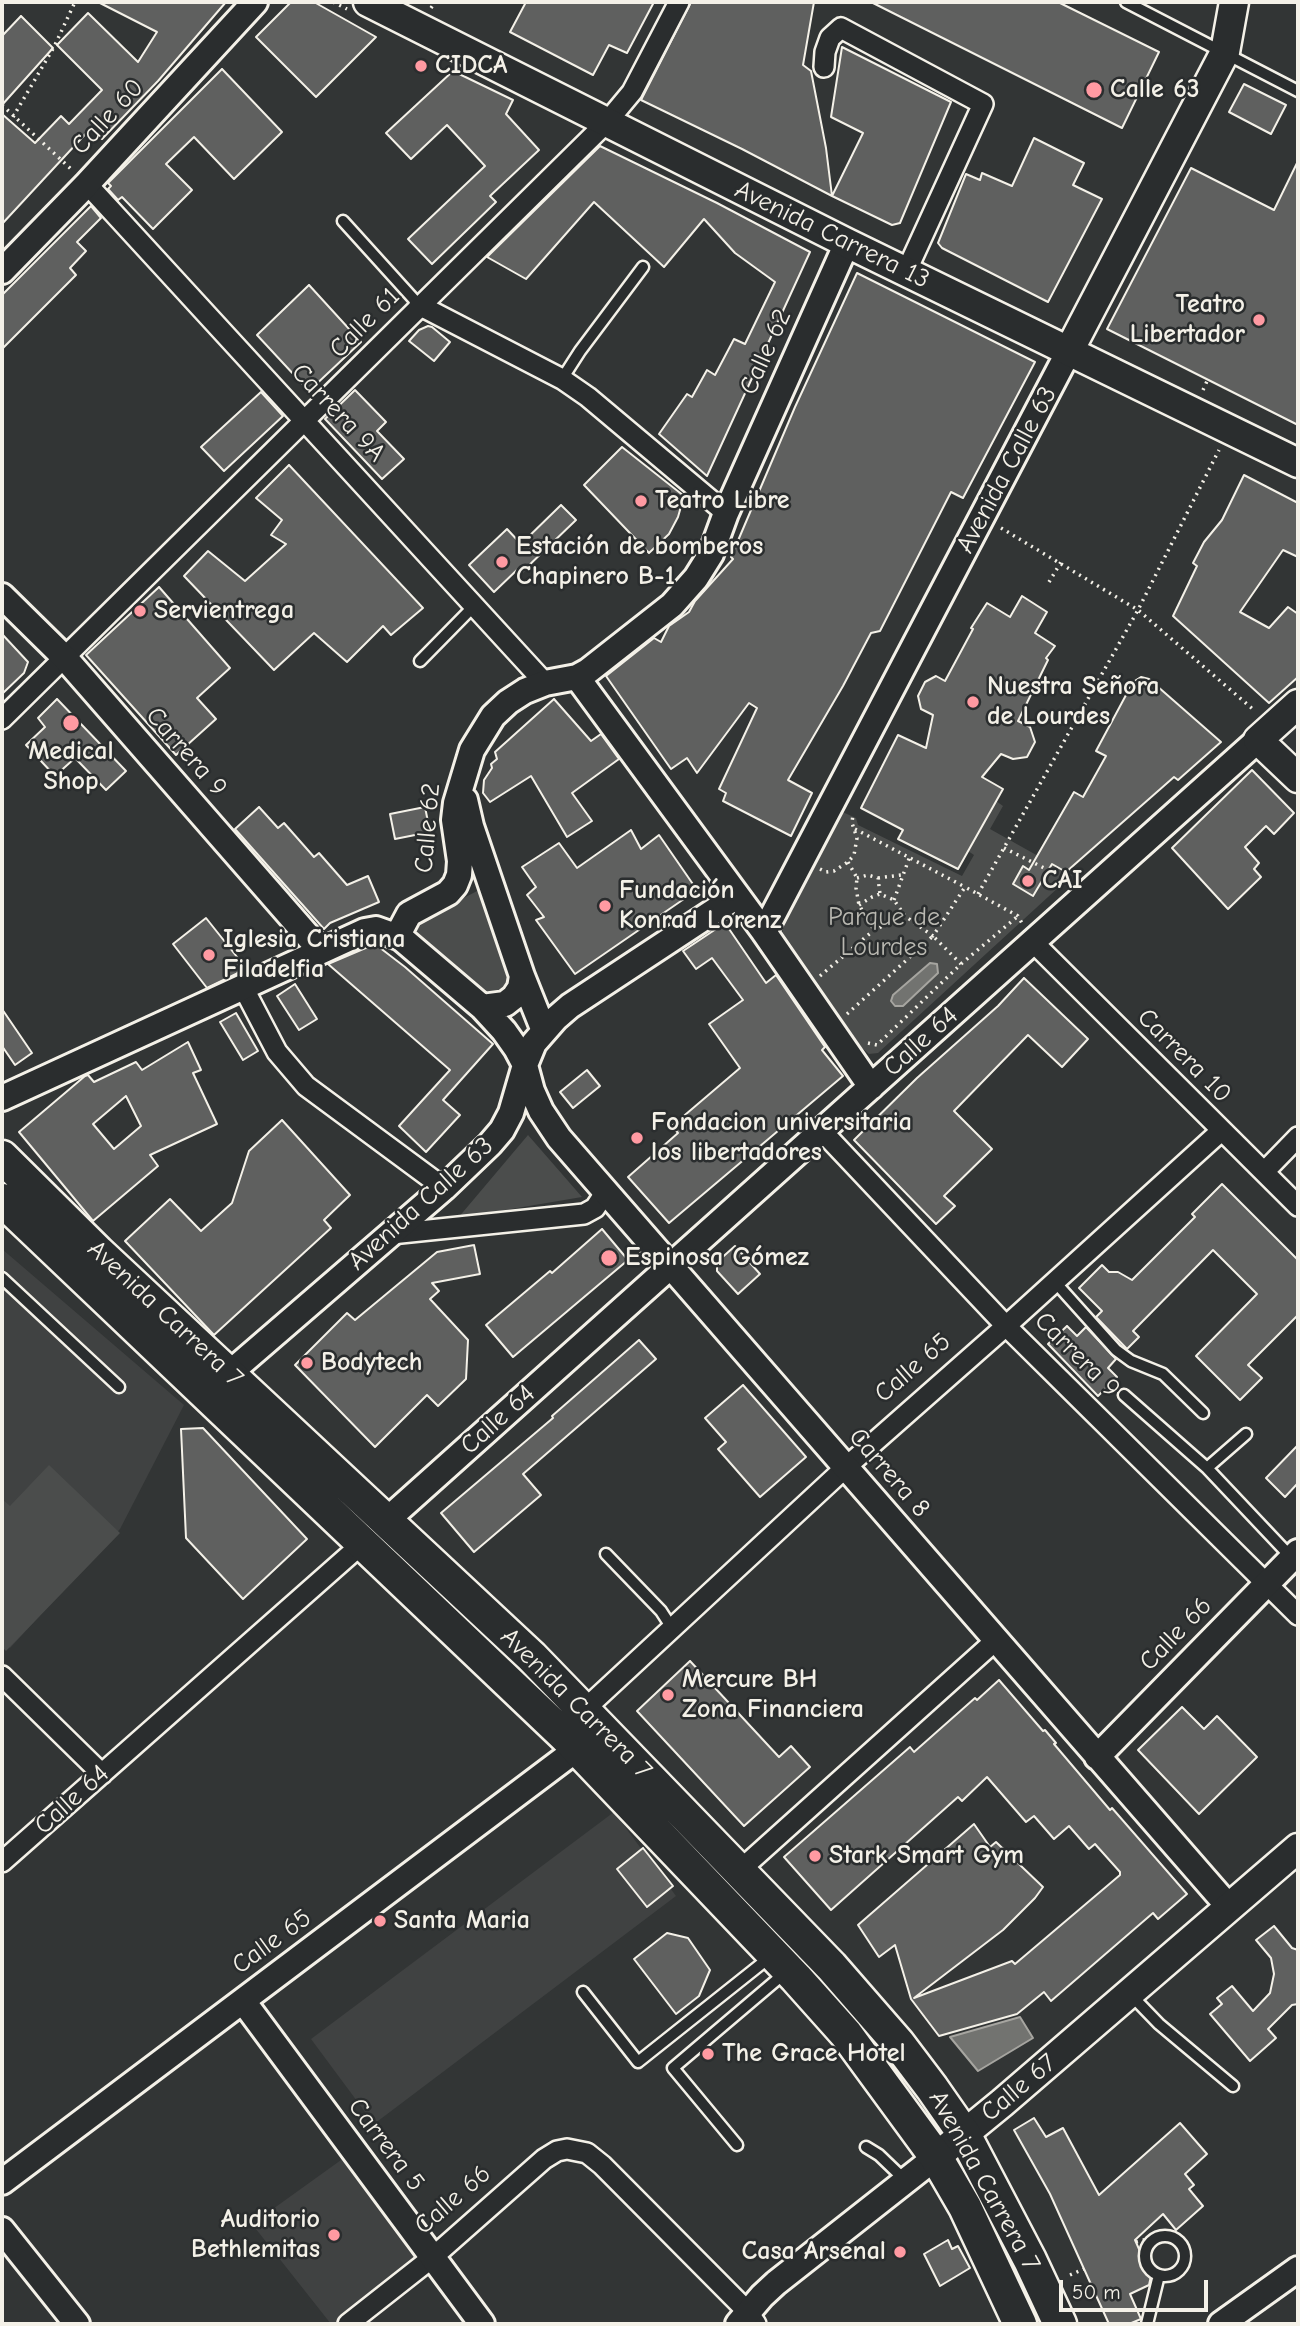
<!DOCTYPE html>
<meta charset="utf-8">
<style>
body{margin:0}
#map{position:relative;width:1300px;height:2326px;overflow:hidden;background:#323535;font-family:"Comic Neue",sans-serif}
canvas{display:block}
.frame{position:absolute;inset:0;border:4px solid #f4f1e8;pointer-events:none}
.scale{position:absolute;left:1059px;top:2280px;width:149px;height:32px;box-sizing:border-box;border:4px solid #f4f1e8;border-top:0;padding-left:9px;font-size:21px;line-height:24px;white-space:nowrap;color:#f4f1e8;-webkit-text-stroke:5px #2a2d2e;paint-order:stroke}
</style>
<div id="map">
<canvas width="1300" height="2326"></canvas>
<div class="frame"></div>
<div class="scale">50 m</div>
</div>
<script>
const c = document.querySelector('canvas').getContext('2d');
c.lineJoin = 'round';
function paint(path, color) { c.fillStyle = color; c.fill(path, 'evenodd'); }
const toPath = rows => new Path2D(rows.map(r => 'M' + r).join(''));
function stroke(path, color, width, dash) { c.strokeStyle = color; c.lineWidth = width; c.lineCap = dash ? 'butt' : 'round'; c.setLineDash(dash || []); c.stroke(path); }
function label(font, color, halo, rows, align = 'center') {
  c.font = font + ' "Comic Neue",sans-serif'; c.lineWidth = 5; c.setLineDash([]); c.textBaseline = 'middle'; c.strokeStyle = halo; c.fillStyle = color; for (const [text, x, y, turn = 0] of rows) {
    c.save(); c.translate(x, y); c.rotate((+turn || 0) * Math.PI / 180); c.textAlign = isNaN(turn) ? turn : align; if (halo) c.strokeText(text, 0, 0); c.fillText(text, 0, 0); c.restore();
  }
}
paint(toPath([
 [2,1249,184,1405,120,1529,10,1648,2,1639],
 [614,1812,676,1896,374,2124,311,2039],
 [348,2155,424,2256,335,2324,331,2324,252,2224]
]), '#404242');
paint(toPath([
 [996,801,1003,806,990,829,1072,875,878,1053,869,1054,862,1048,783,933,781,924,838,810,856,818,858,825,962,876,974,855,968,851],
 [479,890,512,980,508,994,487,996,410,926],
 [528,1135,582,1197,458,1218],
 [49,1465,120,1533,6,1651,2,1647,2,1499,10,1506]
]), '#4b4d4c');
const water = toPath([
 [930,963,937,964,938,973,903,1006,895,1006,891,1001,893,995,930,963],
 [1020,2017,1033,2038,978,2071,950,2037,1020,2017]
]);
paint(water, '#727370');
stroke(water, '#a6a5a0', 2);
const building = toPath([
 [98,2,226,2,158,81,102,139,91,128,2,224,2,114,35,143,61,116,69,124,102,90,57,45,88,13,138,62,157,32,98,2],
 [291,2,314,2,376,37,316,97,256,37,291,2],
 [526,2,654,2,627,53,609,45,593,75,510,32,526,2],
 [691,2,814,2,803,65,811,71,826,148,832,196,742,149,641,100,691,2],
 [871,2,1058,2,1159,52,1122,128,871,2],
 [21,16,53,48,2,105,2,36,21,16],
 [842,47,951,102,900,223,892,225,832,196,863,133,831,117,842,47],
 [222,69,282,132,234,179,194,137,166,164,192,190,153,229,122,197,118,200,108,189,111,186,108,183,222,69],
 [453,71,513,100,506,114,539,150,490,196,496,202,432,264,408,239,485,166,447,125,411,159,386,133,453,71],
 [1244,84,1286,105,1271,134,1229,112,1244,84],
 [1034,138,1084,163,1073,185,1102,199,1048,302,942,248,938,243,966,174,980,180,982,173,1012,186,1034,138],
 [600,146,717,203,810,252,707,476,659,434,687,394,692,397,707,370,715,375,734,339,745,344,775,282,735,253,704,219,664,267,594,202,526,279,487,257,600,146],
 [1298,161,1298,425,1107,329,1191,168,1274,210,1298,161],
 [91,206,101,218,77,242,86,251,70,268,76,275,2,349,2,295,91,206],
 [857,273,1035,362,963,498,951,492,880,631,871,633,843,686,788,780,812,793,791,836,723,801,726,793,719,789,757,708,749,703,697,773,687,758,671,769,606,676,654,638,661,642,669,626,689,612,695,601,733,559,731,557,795,407,857,273],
 [309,285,361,342,309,391,257,335,309,285],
 [428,326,432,327,450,342,434,361,409,341,419,330,428,326],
 [355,390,386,422,377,431,404,459,382,479,325,419,355,390],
 [261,392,283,416,224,471,201,447,261,392],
 [622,447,684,496,678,517,669,534,649,553,584,485,622,447],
 [289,465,423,608,391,635,383,626,347,662,314,633,274,670,184,576,208,551,245,581,286,544,271,535,282,520,256,498,289,465],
 [1244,475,1298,503,1298,557,1283,550,1240,612,1269,628,1288,607,1298,614,1298,677,1269,703,1173,616,1197,566,1193,563,1204,542,1222,520,1244,475],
 [561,505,576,520,522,572,519,568,494,592,469,565,507,529,521,544,561,505],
 [159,587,230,668,197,698,216,719,176,755,86,655,159,587],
 [1022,596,1047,612,1035,633,1055,646,1046,658,1048,660,1018,721,1030,727,1035,742,1027,757,1013,759,1001,754,982,777,1003,789,958,869,898,839,903,830,861,808,898,735,926,748,933,715,921,709,918,696,925,682,936,676,945,681,973,629,971,628,987,603,1010,617,1022,596],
 [2,634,28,662,24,673,2,694,2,634],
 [1141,677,1149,679,1221,742,1178,780,1174,777,1066,872,1052,864,1033,896,1013,884,1023,866,1029,870,1074,792,1083,797,1106,756,1096,751,1133,682,1141,677],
 [57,699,126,771,106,790,75,758,55,776,26,745,45,727,38,718,57,699],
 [554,699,591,741,601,734,619,759,572,793,592,821,567,837,531,776,490,802,483,793,484,780,492,768,491,764,497,759,495,752,554,699],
 [1252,770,1294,813,1274,834,1266,826,1245,847,1259,863,1254,869,1261,877,1228,909,1172,848,1252,770],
 [259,807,278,828,284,823,314,857,319,853,347,885,368,876,379,902,330,923,324,929,235,829,259,807],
 [425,807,430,832,395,839,390,814,425,807],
 [631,830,641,849,659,835,697,890,575,974,536,920,544,917,527,895,536,887,522,867,559,843,577,868,631,830],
 [206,918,245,967,236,974,207,988,173,944,206,918],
 [725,923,766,983,776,975,825,1047,822,1050,843,1076,669,1223,628,1177,678,1133,672,1126,740,1068,709,1024,743,1000,712,958,696,969,683,951,725,923],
 [375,944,405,967,493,1044,443,1100,460,1115,426,1152,399,1126,450,1070,328,964,375,944],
 [1024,978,1088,1039,1062,1067,1028,1035,954,1111,992,1149,944,1196,955,1206,936,1224,854,1140,917,1078,998,1006,1024,978],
 [295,984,317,1019,299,1030,277,996,295,984],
 [2,1009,32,1053,15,1065,2,1046,2,1009],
 [236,1013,258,1051,243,1060,220,1022,236,1013],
 [188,1042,201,1070,193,1073,217,1124,150,1155,158,1166,93,1221,19,1132,85,1076,88,1075,94,1082,136,1062,142,1070,188,1042],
 [126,1096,141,1126,114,1149,93,1124,126,1096],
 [587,1070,600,1086,573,1108,560,1092,587,1070],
 [282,1120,350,1195,324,1220,331,1228,214,1335,125,1241,170,1199,201,1231,232,1203,249,1151,282,1120],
 [1222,1184,1298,1260,1298,1315,1248,1365,1262,1378,1240,1400,1196,1356,1257,1294,1213,1250,1133,1331,1139,1337,1127,1349,1096,1317,1102,1311,1079,1288,1102,1265,1109,1272,1118,1272,1132,1280,1195,1217,1192,1214,1222,1184],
 [602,1229,628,1260,513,1357,486,1325,550,1271,552,1273,602,1229],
 [474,1245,480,1274,432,1283,439,1291,430,1299,468,1340,466,1379,438,1406,427,1395,375,1447,295,1365,347,1313,355,1320,437,1252,474,1245],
 [735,1246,760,1274,738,1294,717,1271,717,1262,735,1246],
 [1067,1326,1077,1336,1086,1327,1116,1359,1108,1368,1117,1377,1098,1396,1048,1344,1067,1326],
 [639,1340,656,1359,523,1474,541,1495,474,1552,441,1513,553,1418,552,1416,639,1340],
 [743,1385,806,1457,760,1497,718,1449,726,1442,705,1418,743,1385],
 [203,1428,307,1539,243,1599,186,1538,181,1429,203,1428],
 [1298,1445,1298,1483,1285,1497,1266,1478,1298,1445],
 [690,1661,779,1757,791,1746,810,1767,744,1826,637,1711,690,1661],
 [999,1680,1043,1731,1045,1730,1056,1743,1054,1744,1110,1810,1112,1808,1187,1894,1158,1919,1153,1913,1051,2001,1044,1992,1017,2014,939,2036,911,1999,895,1945,879,1957,858,1925,974,1824,990,1847,996,1842,1043,1887,1035,1898,1003,1930,914,1998,1012,1961,1015,1964,1120,1875,1120,1872,1095,1844,1089,1849,1069,1826,1054,1839,1034,1816,1026,1822,987,1777,962,1801,958,1797,831,1910,784,1857,910,1747,914,1752,975,1698,977,1700,999,1680],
 [1182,1707,1204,1729,1217,1716,1257,1757,1199,1814,1138,1750,1182,1707],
 [643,1848,673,1886,647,1907,617,1869,643,1848],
 [1274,1926,1292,1948,1298,1950,1298,2004,1292,2005,1268,2029,1276,2038,1250,2061,1210,2014,1222,2004,1217,1998,1232,1986,1253,2011,1270,1993,1274,1974,1271,1958,1256,1940,1274,1926],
 [667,1933,688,1938,710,1970,699,1996,676,2014,634,1959,667,1933],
 [1034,2118,1046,2137,1063,2128,1099,2195,1180,2123,1207,2154,1185,2174,1194,2185,1189,2189,1203,2206,1176,2230,1163,2214,1135,2240,1151,2276,1149,2285,1130,2294,1141,2319,1129,2324,1109,2324,1050,2194,1014,2130,1034,2118],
 [948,2240,952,2249,958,2246,970,2268,940,2286,924,2254,948,2240]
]);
paint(building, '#5f605f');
stroke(building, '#f4f1e8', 2);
const service = toPath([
 [1126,2,1298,91],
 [343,221,419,305],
 [562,379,580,351,643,267],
 [420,661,474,606],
 [2,1278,119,1387],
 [1055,1282,1116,1350,1131,1361,1163,1374,1203,1413],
 [1124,1395,1207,1468],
 [1246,1434,1207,1468,1291,1557],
 [606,1554,661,1611,672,1628],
 [583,1992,638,2062,770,1957],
 [1131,1995,1159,2024,1233,2086],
 [737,2145,673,2068,786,1972],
 [866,2147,879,2155,905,2180],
 '1145 2256a20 20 0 1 1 40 0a20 20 0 1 1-40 0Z',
 [1147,2324,1159,2275]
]);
const minor = toPath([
 [824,67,825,52,830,38,841,28,983,104,906,272],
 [87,184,545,683],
 [419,305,562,379,588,397,726,513],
 [2,719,607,122,632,92,679,2],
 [1033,942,1298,1206],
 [243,987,277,1052,306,1086,444,1188],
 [822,1131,1006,1326,1298,1615],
 [1264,1172,1298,1137],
 [391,1234,584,1214,595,1208,601,1199,604,1190],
 [2,1676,102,1774],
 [585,1709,845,1468,1006,1326,1221,1131],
 [2,1862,363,1543],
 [739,1871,995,1641],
 [348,2324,433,2257,544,2159,557,2151,567,2149,587,2153,602,2165,747,2311,756,2324]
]);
const tertiary = toPath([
 [2,271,87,184,255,2],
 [2,596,65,658,321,951],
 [577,677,764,932,871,1087],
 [465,800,471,826,522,976,544,1031],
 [764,932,1069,351],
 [401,938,401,929,409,914,448,893,455,885,459,875,460,861,454,820,456,803,472,750,493,716,508,702,525,691,545,683,577,677,588,671,672,605,696,578,711,554,726,513,847,243],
 [482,1007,505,1004,514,997,520,988,522,976],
 [2,1098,365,931,376,929,401,938,482,1007,504,1031,516,1048,525,1065,532,1091,541,1111,559,1138,1229,1907],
 [217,1384,444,1188,490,1144,502,1130,511,1113,525,1065,534,1043,555,1019,570,1006,737,896],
 [387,1520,1258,740],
 [1097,1757,1298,1552],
 [243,2001,482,2324],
 [2,2182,577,1749],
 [2,2230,77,2324],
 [738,2324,762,2296,776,2283,936,2157],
 [1221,2324,1298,2269]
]);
const secondary = toPath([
 [368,2,847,243,1298,463],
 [1069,351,1225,52,1234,2],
 [1298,704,1258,740,1298,778],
 [936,2157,1002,2103,1298,1848]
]);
const primary = toPath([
 [2,1157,98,1252,532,1657,831,1966,898,2043,932,2088,964,2134,1030,2260,1060,2324],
 [2,1200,566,1737,796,1978,846,2034,936,2157,965,2207,1020,2324]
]);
stroke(service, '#f4f1e8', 15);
stroke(minor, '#f4f1e8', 24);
stroke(tertiary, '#f4f1e8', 30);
stroke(secondary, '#f4f1e8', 33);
stroke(primary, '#f4f1e8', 37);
stroke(toPath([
 [333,2,347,9],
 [431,8,435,2],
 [2,105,71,169],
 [13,117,54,47,75,2],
 [1203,390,1208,379],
 [1001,528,1138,610,1255,711],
 [1049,582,1061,562],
 [855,829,965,887],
 [1004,848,1068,880],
 [848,862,857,878,856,888,859,905,874,930],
 [820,869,826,872,834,871,848,862,854,855,857,838,852,823,853,814],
 [857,878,868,875,878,878,880,894],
 [878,878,901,875],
 [978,894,1138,610,1219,450],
 [894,900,910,856],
 [859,905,872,897,880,894,894,900,905,916,933,936,965,887,1018,916,1023,925],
 [820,976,874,930,905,916],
 [847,1014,933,936,961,964],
 [868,1043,877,1045,961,964,1018,916],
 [1136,2242,1160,2236],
 [1070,2275,1084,2269]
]), '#f4f1e8', 3.5, [2, 5]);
stroke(service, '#2a2d2e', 10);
stroke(minor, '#2a2d2e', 19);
stroke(tertiary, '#2a2d2e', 24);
stroke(secondary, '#2a2d2e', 28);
stroke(primary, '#2a2d2e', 32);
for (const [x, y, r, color] of [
 [421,66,7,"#ff9aa2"],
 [1094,90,9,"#ff9aa2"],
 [1259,320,7,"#ff9aa2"],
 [641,501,7,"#ff9aa2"],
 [502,562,7,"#ff9aa2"],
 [140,611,7,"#ff9aa2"],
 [973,702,7,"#ff9aa2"],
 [71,723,9,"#ff9aa2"],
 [1028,881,7,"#ff9aa2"],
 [605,906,7,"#ff9aa2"],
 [209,955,7,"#ff9aa2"],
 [637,1138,7,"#ff9aa2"],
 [609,1258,9,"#ff9aa2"],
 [307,1363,7,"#ff9aa2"],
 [668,1695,7,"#ff9aa2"],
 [815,1856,7,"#ff9aa2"],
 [380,1921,7,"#ff9aa2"],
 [708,2054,7,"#ff9aa2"],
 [334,2235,7,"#ff9aa2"],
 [900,2252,7,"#ff9aa2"]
]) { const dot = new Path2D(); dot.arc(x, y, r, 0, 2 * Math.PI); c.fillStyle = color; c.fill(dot); stroke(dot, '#2a2d2e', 2.5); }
label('bold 26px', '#f4f1e8', '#2a2d2e', [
 ["CIDCA",435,66],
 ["Calle 63",1110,90],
 ["Teatro",1245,305,"right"],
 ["Libertador",1245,335,"right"],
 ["Teatro Libre",655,501],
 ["Estación de bomberos",516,547],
 ["Chapinero B-1",516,577],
 ["Servientrega",154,611],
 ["Nuestra Señora",987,687],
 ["de Lourdes",987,717],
 ["Medical",71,752,"center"],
 ["Shop",71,782,"center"],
 ["CAI",1042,881],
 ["Fundación",619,891],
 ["Konrad Lorenz",619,921],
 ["Iglesia Cristiana",223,940],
 ["Filadelfia",223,970],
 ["Fondacion universitaria",651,1123],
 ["los libertadores",651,1153],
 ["Espinosa Gómez",625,1258],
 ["Bodytech",321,1363],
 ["Mercure BH",682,1680],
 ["Zona Financiera",682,1710],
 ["Stark Smart Gym",829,1856],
 ["Santa Maria",394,1921],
 ["The Grace Hotel",722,2054],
 ["Auditorio",320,2220,"right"],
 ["Bethlemitas",320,2250,"right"],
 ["Casa Arsenal",886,2252,"right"]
], 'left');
label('26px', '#f4f1e8', '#2a2d2e', [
 ["Calle 60",108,117,-47],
 ["Avenida Carrera 13",832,235,26],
 ["Calle 61",365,323,-45],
 ["Calle 62",766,352,-66],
 ["Carrera 9A",338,413,47],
 ["Avenida Calle 63",1007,470,-62],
 ["Carrera 9",186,752,49],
 ["Calle 62",428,828,-85],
 ["Calle 64",921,1042,-42],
 ["Carrera 10",1184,1056,45],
 ["Avenida Calle 63",421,1204,-42],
 ["Avenida Carrera 7",165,1314,43],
 ["Carrera 9",1077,1355,45],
 ["Calle 65",913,1368,-41],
 ["Calle 64",498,1420,-42],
 ["Carrera 8",889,1473,49],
 ["Calle 66",1176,1634,-46],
 ["Avenida Carrera 7",576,1704,45],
 ["Calle 64",72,1800,-42],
 ["Calle 65",272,1942,-36],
 ["Calle 67",1019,2088,-40],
 ["Carrera 5",386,2145,53],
 ["Avenida Carrera 7",984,2181,61],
 ["Calle 66",453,2200,-41]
]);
label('26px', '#b9b8b1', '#2a2d2e', [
 ["Parque de",884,918],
 ["Lourdes",884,948]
]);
</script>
